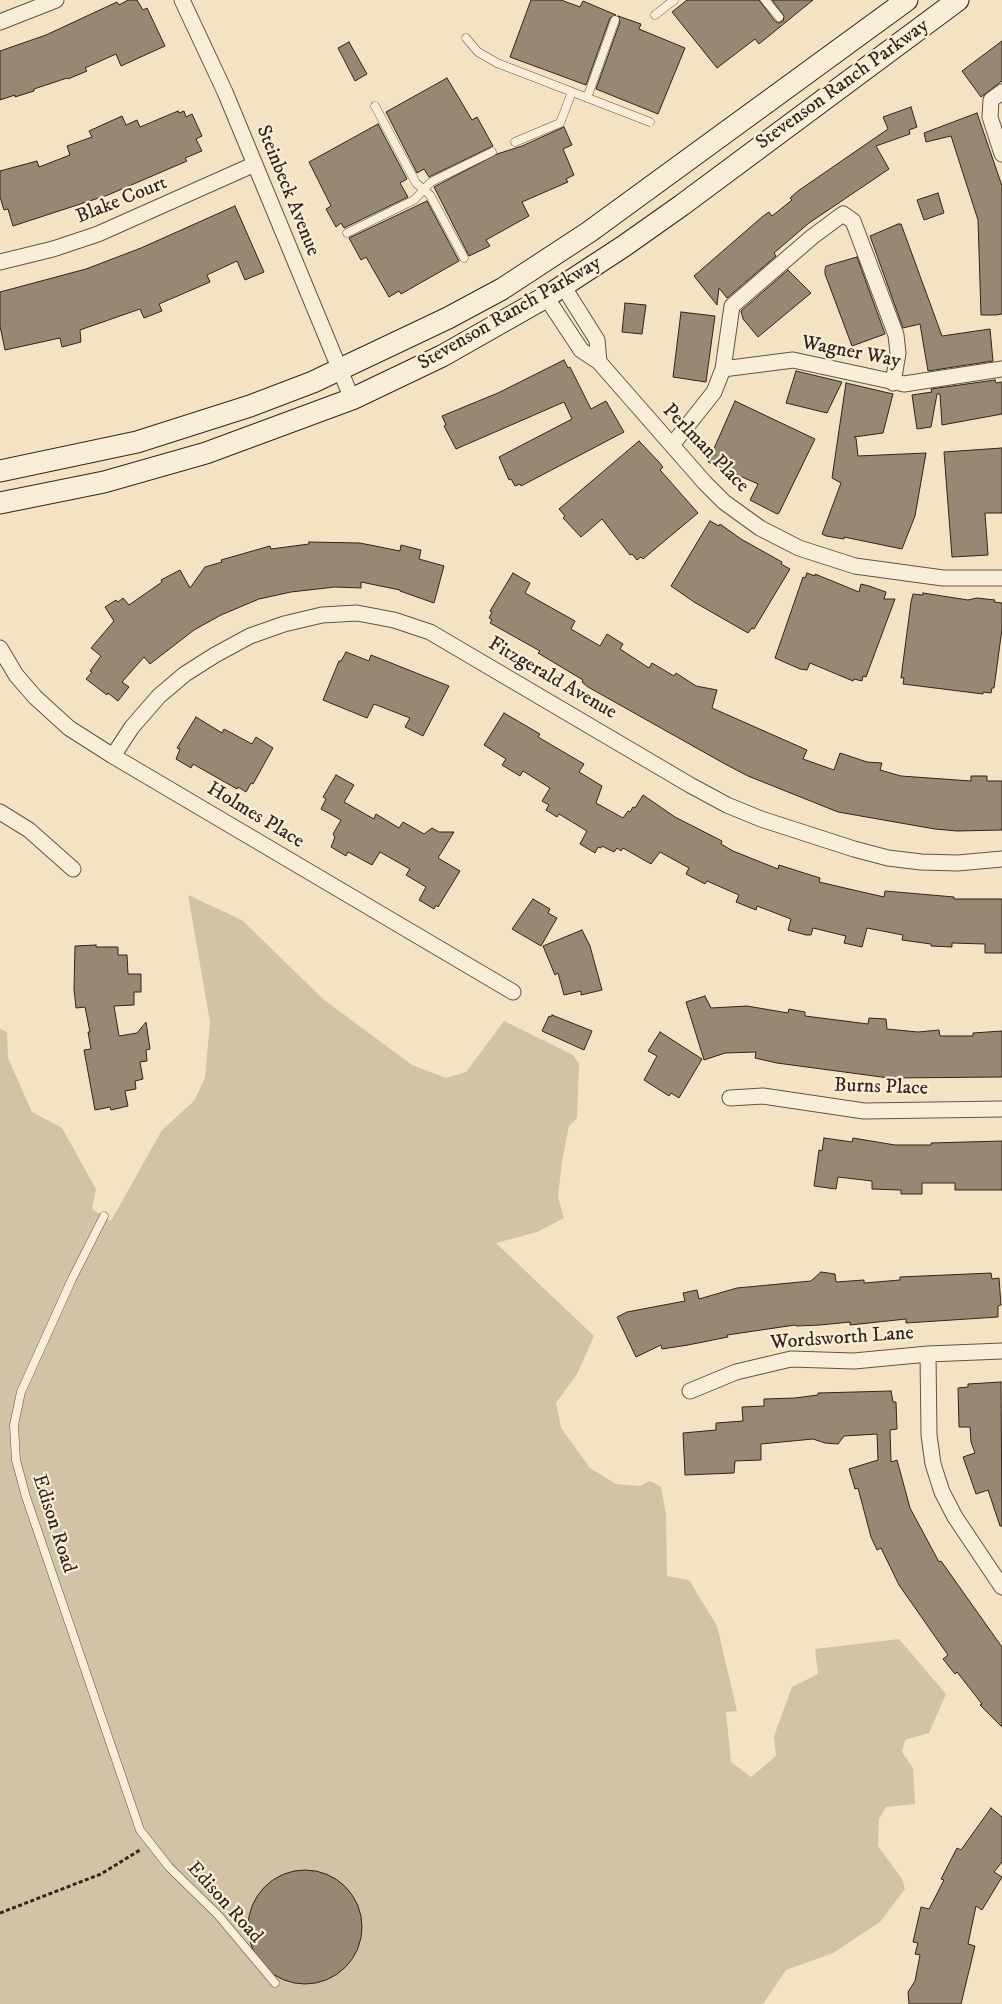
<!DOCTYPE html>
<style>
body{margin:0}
canvas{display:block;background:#f4e3c2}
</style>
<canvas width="1002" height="2004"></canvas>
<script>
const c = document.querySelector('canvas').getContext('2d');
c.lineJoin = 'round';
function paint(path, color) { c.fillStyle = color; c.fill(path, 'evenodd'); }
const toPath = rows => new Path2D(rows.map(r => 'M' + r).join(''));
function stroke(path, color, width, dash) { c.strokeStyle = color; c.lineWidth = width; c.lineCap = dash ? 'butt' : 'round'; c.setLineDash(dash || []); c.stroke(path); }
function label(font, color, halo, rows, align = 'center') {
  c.font = font + ' "IM FELL DW Pica",serif'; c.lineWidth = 4.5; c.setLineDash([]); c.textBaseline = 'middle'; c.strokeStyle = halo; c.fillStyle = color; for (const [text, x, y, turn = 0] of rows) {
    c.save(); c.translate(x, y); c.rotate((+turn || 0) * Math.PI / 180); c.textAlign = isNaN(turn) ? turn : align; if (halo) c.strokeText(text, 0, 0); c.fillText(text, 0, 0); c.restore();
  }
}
paint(toPath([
 [188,895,242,920,323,999,412,1065,446,1078,466,1072,504,1021,573,1055,579,1064,577,1118,569,1126,562,1161,558,1197,564,1218,537,1232,496,1243,594,1336,577,1374,556,1403,561,1428,590,1468,616,1484,640,1486,650,1481,661,1487,666,1515,667,1576,689,1580,717,1626,737,1711,726,1712,731,1762,751,1777,776,1756,774,1736,792,1687,818,1674,815,1649,899,1639,946,1694,929,1733,905,1740,902,1752,913,1768,915,1804,886,1807,879,1819,878,1846,902,1879,905,1889,880,1922,833,1953,786,1970,763,2004,0,2004,0,1029,7,1032,8,1058,32,1112,62,1128,96,1189,92,1209,111,1221,162,1130,194,1101,205,1078,210,1022]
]), '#d3c3a6');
const building = toPath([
 [128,0,137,0,143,10,147,8,165,46,121,66,116,54,85,68,87,71,68,79,67,78,34,89,34,91,15,97,15,95,0,100,0,51,46,35,117,2,119,5,128,0],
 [531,0,561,0,580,7,583,1,616,15,610,18,586,85,510,57,531,0],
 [687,0,759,0,775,21,779,23,783,21,784,16,772,0,813,0,759,44,755,39,717,68,672,12,687,0],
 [618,16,641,24,639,29,685,48,658,114,596,89,620,22,618,16],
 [1002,41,1002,81,981,97,962,71,1002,41],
 [349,42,367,74,355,81,338,48,349,42],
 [447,78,472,120,477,117,493,146,429,177,424,169,417,173,386,112,447,78],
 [911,107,917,127,909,130,910,134,876,146,889,169,809,223,774,253,776,256,727,298,719,288,717,305,694,276,762,217,769,212,772,216,792,200,790,198,798,191,888,129,883,117,911,107],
 [178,111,179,113,184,111,186,117,192,114,202,136,196,139,202,151,185,158,187,161,108,195,13,226,8,209,4,210,0,197,0,171,37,161,39,167,70,155,67,146,92,137,89,131,122,116,126,125,137,120,140,127,178,111],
 [977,113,1002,186,1002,314,996,315,981,315,978,220,951,136,926,142,924,133,977,113],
 [378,124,407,179,400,183,408,197,344,228,341,223,336,227,326,209,331,206,309,162,378,124],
 [564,127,572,145,563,149,574,175,566,179,568,182,522,202,529,216,486,240,490,246,469,256,434,187,497,154,522,146,564,127],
 [938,193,944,213,924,220,917,200,938,193],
 [427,201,459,261,401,294,399,291,389,297,366,257,361,260,349,238,427,201],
 [235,206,264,272,245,280,237,261,207,275,210,282,159,304,162,311,144,318,140,309,80,330,81,342,62,347,60,338,5,350,0,326,0,292,86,269,141,248,235,206],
 [898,224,901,224,942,336,990,329,993,361,928,371,920,324,903,328,870,236,898,224],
 [857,257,885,334,852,346,825,274,825,269,826,266,857,257],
 [788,270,811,293,758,337,743,319,741,311,788,270],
 [625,303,646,305,642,334,622,332,625,303],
 [681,312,715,316,706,382,673,377,681,312],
 [564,360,568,368,570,367,591,409,606,401,624,432,521,486,520,484,515,486,511,479,509,480,499,457,572,419,564,402,456,449,444,426,446,425,442,416,498,393,564,360],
 [796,371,842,382,827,413,786,403,796,371],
 [995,380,996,383,1002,382,1002,414,942,425,940,394,937,394,931,427,917,429,912,395,932,392,931,389,995,380],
 [846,383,893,394,883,433,854,437,856,438,858,456,926,453,915,516,902,549,844,537,844,539,826,536,822,534,841,483,832,478,846,383],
 [735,401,815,439,779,513,777,514,750,500,758,484,708,462,735,401],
 [639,441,658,461,663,467,660,470,698,513,643,559,641,557,637,560,632,554,630,555,602,519,581,537,563,518,565,516,559,509,639,441],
 [1002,448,1002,513,985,513,988,555,952,557,944,452,1002,448],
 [710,521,719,526,720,524,741,539,782,562,781,564,790,569,754,629,752,628,748,633,694,602,671,586,710,521],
 [309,542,360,543,400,551,401,545,421,550,419,559,444,566,434,603,400,591,400,590,361,582,361,588,335,587,291,592,259,599,221,615,194,630,150,664,144,657,122,682,129,687,118,701,108,693,107,695,86,679,92,672,90,671,101,656,91,648,114,621,105,607,116,600,118,602,123,598,129,605,162,582,161,580,180,570,190,588,205,567,222,562,221,560,270,546,271,549,309,544,309,542],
 [513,573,530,583,525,593,575,621,571,629,600,646,607,634,623,644,620,649,649,668,652,663,674,676,676,673,696,686,717,690,712,708,807,750,803,759,834,770,840,753,867,762,882,763,880,770,901,776,971,781,971,776,987,776,987,781,1002,781,1002,830,957,831,935,829,838,812,748,776,725,764,588,687,582,682,583,680,538,653,540,651,490,623,492,620,489,618,492,612,490,611,513,573],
 [807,573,815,576,815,574,859,592,861,584,869,586,886,592,884,599,895,599,866,677,863,676,862,681,854,679,853,681,810,663,807,670,800,669,775,658,803,577,805,578,807,573],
 [923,593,968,600,977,598,995,600,994,602,1002,603,1002,629,994,688,992,688,991,693,983,692,983,694,903,684,904,678,901,678,911,602,913,594,923,595,923,593],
 [346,652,369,661,371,655,449,686,423,736,405,727,410,718,374,704,367,718,323,700,339,661,341,661,346,652],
 [504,713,540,734,538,737,584,764,579,772,602,786,596,803,623,818,628,811,630,812,633,807,635,808,643,795,675,817,722,841,721,844,733,851,778,869,779,865,820,878,819,882,884,897,885,891,954,897,954,899,1002,899,1002,953,985,953,985,944,952,943,952,947,931,946,931,944,902,940,903,935,867,928,862,947,844,943,846,936,813,928,811,935,806,935,788,930,791,919,757,906,756,910,736,902,739,895,707,881,705,884,686,874,689,868,660,852,651,864,623,848,621,851,617,848,614,852,602,846,601,848,598,847,595,853,580,844,587,831,559,814,557,817,546,810,549,805,542,801,550,788,523,771,520,776,502,765,506,759,484,745,504,713],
 [196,717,222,733,224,729,252,744,256,737,273,748,253,784,251,783,246,792,238,787,237,789,193,764,191,768,176,759,180,749,177,748,196,717],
 [336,775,354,785,344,802,374,819,376,814,399,828,403,822,424,834,432,828,439,832,454,832,438,858,460,871,438,907,436,905,434,909,419,900,426,887,406,875,410,869,380,852,372,865,348,852,346,856,331,847,335,837,333,834,341,820,321,809,326,799,323,797,336,775],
 [533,899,550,909,548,913,557,918,541,946,512,929,533,899],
 [582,930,590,946,602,990,581,995,581,991,564,995,558,973,555,975,543,946,582,930],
 [96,945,96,947,118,947,118,955,127,955,128,974,141,974,141,992,134,992,134,1005,114,1006,119,1036,137,1033,146,1022,150,1049,146,1050,147,1061,140,1062,143,1079,135,1081,136,1089,125,1091,128,1106,111,1110,110,1107,95,1110,84,1050,91,1049,88,1032,90,1032,85,1007,76,1008,74,989,75,946,96,945],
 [705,996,711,1008,747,1006,788,1013,789,1009,805,1012,805,1016,868,1024,869,1018,886,1019,887,1029,918,1032,939,1030,940,1036,973,1036,973,1033,1002,1031,1002,1077,889,1078,777,1063,755,1058,756,1052,725,1053,704,1060,686,1002,705,996],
 [552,1015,592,1031,584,1050,542,1031,549,1016,551,1017,552,1015],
 [660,1032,702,1059,679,1098,671,1093,669,1096,644,1080,657,1056,648,1051,660,1032],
 [824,1138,852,1142,853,1138,895,1145,931,1145,931,1143,1002,1141,1002,1190,955,1190,955,1183,922,1183,922,1194,901,1194,901,1190,872,1189,872,1181,838,1177,836,1189,814,1186,819,1150,822,1151,824,1138],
 [821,1272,835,1274,836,1282,864,1280,864,1283,900,1280,900,1277,991,1273,992,1279,999,1278,1001,1305,998,1306,998,1317,906,1323,906,1319,850,1325,850,1322,820,1325,796,1326,795,1325,727,1335,728,1337,688,1345,662,1349,661,1345,636,1357,617,1317,627,1312,685,1301,683,1293,697,1290,699,1299,737,1288,811,1281,821,1272],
 [1001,1382,1002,1526,1000,1526,988,1490,976,1494,963,1457,975,1453,971,1442,970,1427,959,1427,958,1388,968,1387,968,1384,1001,1382],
 [891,1391,893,1402,896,1402,897,1429,890,1430,891,1462,897,1460,910,1508,939,1562,941,1561,1002,1647,1002,1727,980,1705,982,1704,957,1672,955,1674,943,1659,948,1655,899,1585,881,1548,877,1550,871,1537,858,1488,855,1489,849,1469,878,1460,877,1434,844,1436,838,1444,825,1443,813,1439,761,1444,761,1460,735,1461,734,1473,685,1475,683,1433,716,1430,716,1423,743,1421,742,1407,764,1406,764,1399,795,1398,818,1395,818,1393,891,1391],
 [991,1808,1002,1817,1002,1862,994,1872,1002,1877,982,1910,976,1906,968,1944,975,1946,961,2004,909,2004,908,1992,915,1981,920,1955,915,1954,918,1943,913,1942,921,1907,929,1909,944,1880,941,1879,957,1848,961,1850,991,1808],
 '248 1927a57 57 0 1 1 114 0a57 57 0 1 1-114 0Z'
]);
paint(building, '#978773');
stroke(building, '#32241e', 1);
const service = toPath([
 [765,0,779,17],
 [655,15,674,0],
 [466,38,478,52,497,63,650,122],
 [587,98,615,20],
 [375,106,416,183,430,195,464,258],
 [515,142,560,123,572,92],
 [347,233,414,200,431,182,492,152],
 [104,1216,72,1279,21,1392,14,1425,16,1460,26,1497,140,1830,169,1867,218,1915,275,1983]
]);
const minor = toPath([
 [182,0,225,92,352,399],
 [0,22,56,0],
 [1002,92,991,100,990,117,1002,154],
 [0,262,53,249,98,234,255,164],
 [563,286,597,340,599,362],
 [546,297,581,350,599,362,705,483,724,502,760,528,799,548,855,566,943,578,1002,578],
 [723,369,732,306,812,237,843,214,853,221,896,335,898,353,893,383],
 [672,445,714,392,723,369,793,360,904,384,1002,369],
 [0,648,16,675,35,697,69,728,113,756,513,992],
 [113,756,132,727,159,696,185,674,215,655,250,636,284,624,322,615,357,613,394,620,430,632,690,785,727,805,761,819,854,849,888,858,921,862,958,863,1002,859],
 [0,812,29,830,73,869],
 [730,1098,763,1096,864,1111,1002,1109],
 [928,1354,929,1435,933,1464,942,1492,955,1517,1002,1587],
 [690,1391,736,1372,791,1359,854,1361,928,1354,1002,1351]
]);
const secondary = toPath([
 [0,471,137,442,250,406,313,382,448,318,502,289,589,232,907,0],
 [0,503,104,482,206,453,352,399,442,356,546,297,624,246,682,205,958,0]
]);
stroke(service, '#625447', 9);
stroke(minor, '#625447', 17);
stroke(secondary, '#32241e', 23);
stroke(toPath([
 [0,1913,101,1874,140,1850]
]), '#32241e', 3, [4, 2.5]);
stroke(service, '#f8edd7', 8);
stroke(minor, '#f8edd7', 15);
stroke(secondary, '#f8edd7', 21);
label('20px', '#32241e', '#f8edd7', [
 ["Stevenson Ranch Parkway",843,85,-36],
 ["Steinbeck Avenue",287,191,68],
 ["Blake Court",122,201,-22],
 ["Stevenson Ranch Parkway",510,314,-30],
 ["Wagner Way",851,353,11],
 ["Perlman Place",705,449,46],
 ["Fitzgerald Avenue",552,679,30],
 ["Holmes Place",255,816,31],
 ["Burns Place",881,1088,2],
 ["Wordsworth Lane",842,1339,-4],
 ["Edison Road",53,1524,72],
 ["Edison Road",224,1903,48]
]);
</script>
